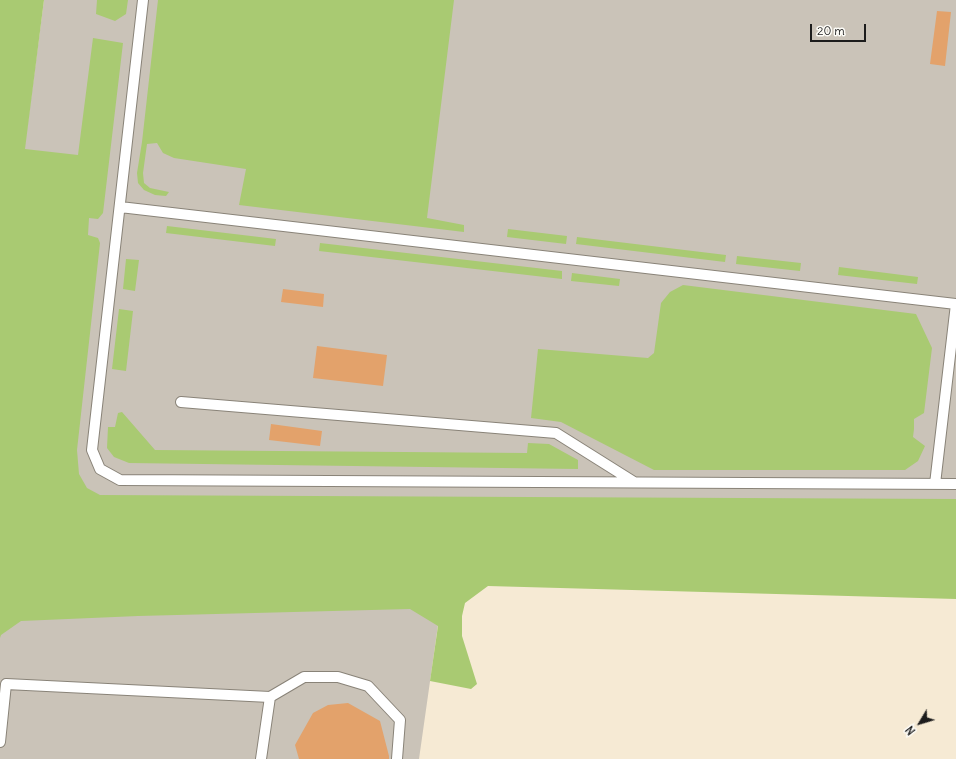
<!DOCTYPE html>
<style>
body{margin:0}
#map{position:relative;width:956px;height:759px;overflow:hidden;background:#f6ead4;font-family:Delius,sans-serif}
canvas{display:block}
.north{position:absolute;left:900px;top:703px;width:40px;height:40px;-webkit-text-stroke:3px #fdfcf7;paint-order:stroke;rotate:232deg;font-size:11px;font-weight:700;line-height:16px;text-align:center;color:#1c1c1c}
.north::after{content:'';display:block;margin:auto;width:14px;height:18px;background:#1c1c1c;clip-path:polygon(50% 0,100% 100%,50% 72%,0 100%)}
.scale{position:absolute;left:810px;top:24px;width:56px;height:18px;box-sizing:border-box;border:2px solid #1c1c1c;border-top:0;padding-left:5px;font-size:12px;line-height:14px;white-space:nowrap;color:#1c1c1c;-webkit-text-stroke:3px #fdfcf7;paint-order:stroke}
</style>
<div id="map">
<canvas width="956" height="759"></canvas>
<div class="north">N</div>
<div class="scale">20 m</div>
</div>
<script>
const c = document.querySelector('canvas').getContext('2d');
c.lineJoin = 'round';
function paint(path, color) { c.fillStyle = color; c.fill(path, 'evenodd'); }
const toPath = rows => new Path2D(rows.map(r => 'M' + r).join(''));
function stroke(path, color, width, dash) { c.strokeStyle = color; c.lineWidth = width; c.lineCap = dash ? 'butt' : 'round'; c.setLineDash(dash || []); c.stroke(path); }
paint(toPath([
 [44,0,956,0,956,579,449,582,438,625,419,759,0,759,0,332]
]), '#cac3b8');
paint(toPath([
 [0,0,44,0,25,149,78,155,93,38,123,43,103,213,98,219,89,218,88,235,98,238,100,243,77,450,79,474,87,488,100,495,956,499,956,599,488,586,465,603,462,616,462,636,477,684,471,689,430,681,438,626,410,609,138,616,21,621,1,635,0,638],
 [97,0,128,0,126,14,115,21,96,14],
 [158,0,454,0,427,218,464,225,464,232,239,205,246,169,174,158,163,153,157,143,147,144,143,173,144,183,150,188,169,192,166,196,155,195,144,190,138,183,137,173,142,142],
 [167,226,276,239,275,246,166,233],
 [508,229,567,236,566,244,507,237],
 [577,237,726,255,725,262,576,244],
 [320,243,562,271,562,279,319,251],
 [737,256,801,263,800,271,736,264],
 [126,259,139,260,135,291,123,289],
 [839,267,918,277,917,284,838,275],
 [572,273,620,279,619,286,571,281],
 [683,285,916,314,932,348,924,413,914,419,914,429,913,437,925,446,918,461,905,470,654,470,561,422,531,418,538,349,648,358,654,353,661,303,670,292],
 [119,309,133,311,126,371,112,369],
 [122,412,155,450,527,453,528,443,549,444,578,460,578,469,129,463,114,457,107,448,108,427,115,427,118,413]
]), '#a9ca72');
paint(toPath([
 [937,11,951,12,945,66,930,64],
 [283,289,324,294,323,307,281,302],
 [317,346,387,355,383,386,313,378],
 [271,424,322,431,320,446,269,440],
 [348,703,380,721,389,756,389,759,299,759,295,745,313,713,328,705]
]), '#e3a26b');
const service = toPath([
 [143,0,92,450,100,469,120,480,956,484],
 [120,207,956,304],
 [181,402,556,433,634,482],
 [935,484,956,304],
 [0,742,6,684,270,697],
 [261,759,270,697,304,677,338,677,368,686,400,720,397,759]
]);
stroke(service, '#898378', 12);
stroke(service, '#fff', 10);
</script>
